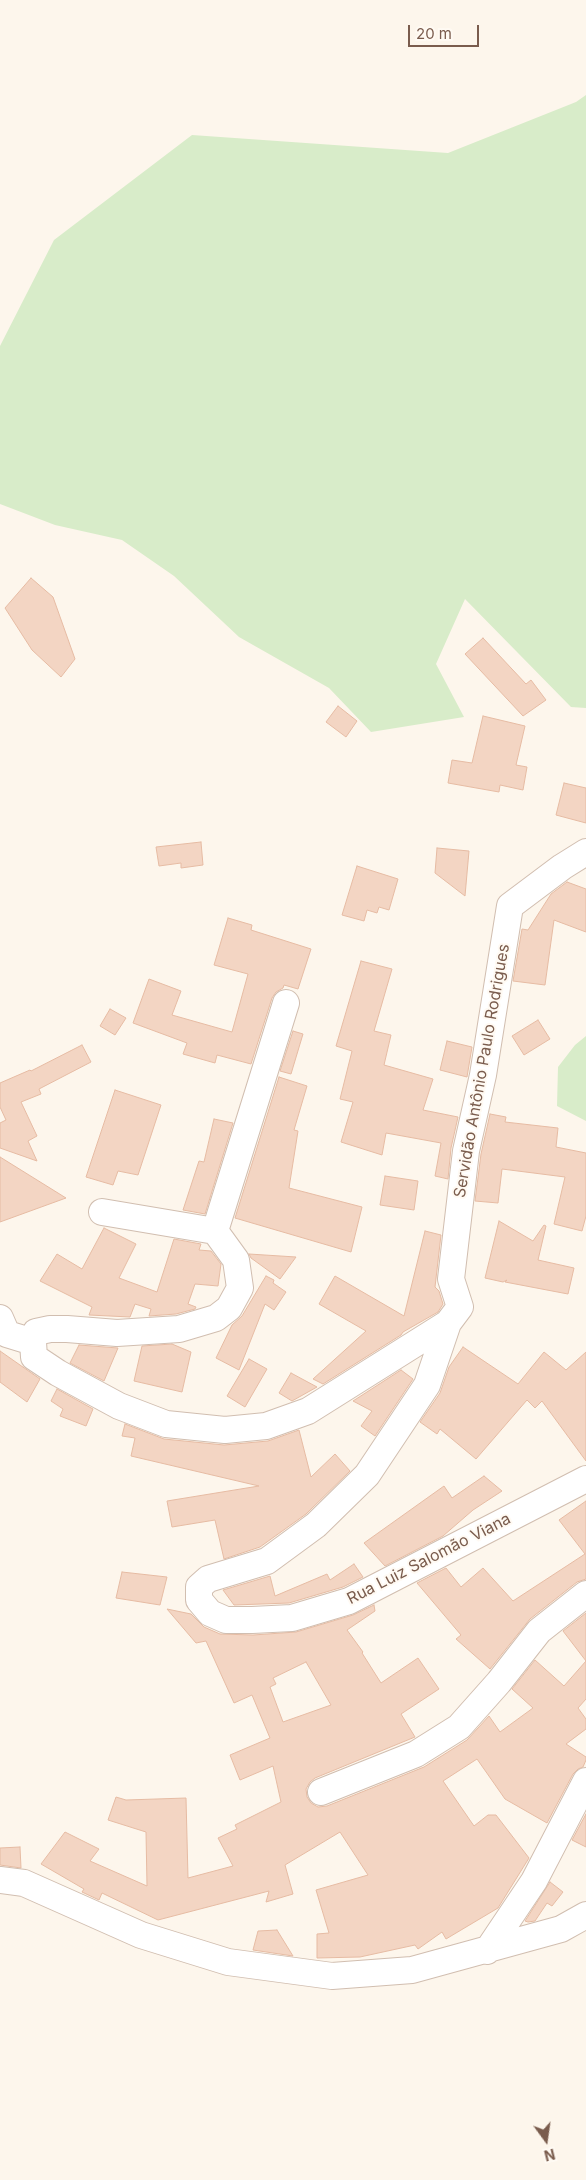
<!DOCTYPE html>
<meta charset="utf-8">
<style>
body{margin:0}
#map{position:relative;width:586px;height:2180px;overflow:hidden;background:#fdf6ec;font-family:Inter,sans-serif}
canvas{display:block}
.north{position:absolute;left:521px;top:2115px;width:50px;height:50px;-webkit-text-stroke:4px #fffaf3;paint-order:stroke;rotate:166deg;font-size:14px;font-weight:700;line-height:20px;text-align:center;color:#7a5c4d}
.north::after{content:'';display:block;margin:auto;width:18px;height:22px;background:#7a5c4d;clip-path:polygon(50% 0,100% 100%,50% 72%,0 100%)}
.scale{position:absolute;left:408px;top:25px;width:71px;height:22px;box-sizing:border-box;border:2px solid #7a5c4d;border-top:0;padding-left:6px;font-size:15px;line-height:18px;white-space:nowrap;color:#7a5c4d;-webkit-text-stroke:4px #fffaf3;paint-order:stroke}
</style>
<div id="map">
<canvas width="586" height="2180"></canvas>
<div class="north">N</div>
<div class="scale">20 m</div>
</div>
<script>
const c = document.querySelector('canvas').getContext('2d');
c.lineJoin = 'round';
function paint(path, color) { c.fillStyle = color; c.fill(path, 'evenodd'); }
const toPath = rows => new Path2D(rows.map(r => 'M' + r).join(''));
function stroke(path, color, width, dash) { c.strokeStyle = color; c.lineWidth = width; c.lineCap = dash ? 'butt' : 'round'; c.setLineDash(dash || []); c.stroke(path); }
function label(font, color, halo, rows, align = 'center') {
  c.font = font + ' Inter,sans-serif'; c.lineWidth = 4; c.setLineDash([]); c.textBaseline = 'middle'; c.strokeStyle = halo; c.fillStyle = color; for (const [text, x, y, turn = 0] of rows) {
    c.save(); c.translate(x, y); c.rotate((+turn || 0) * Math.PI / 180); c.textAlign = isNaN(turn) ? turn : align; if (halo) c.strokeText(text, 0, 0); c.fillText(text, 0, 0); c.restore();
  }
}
paint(toPath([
 [586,95,586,708,571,707,465,599,436,664,464,717,371,732,329,688,239,637,174,576,122,540,55,525,0,504,0,346,54,240,192,135,448,153,576,102],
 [586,1036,586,1121,557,1106,558,1067,575,1045]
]), '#d8ecc9');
const building = toPath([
 [31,578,53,597,75,659,61,677,32,650,5,608,31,578],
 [483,638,526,684,531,680,546,700,523,716,465,654,483,638],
 [338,706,357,721,346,737,326,722,338,706],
 [483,716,525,726,516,765,527,767,523,790,500,785,499,792,448,783,452,760,472,763,483,716],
 [564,783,586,788,586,823,556,815,564,783],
 [201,842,203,865,181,868,181,863,159,866,156,847,201,842],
 [437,848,469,851,465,896,435,873,437,848],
 [357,866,398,879,389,910,379,907,377,913,367,910,364,921,342,915,357,866],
 [567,882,586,889,586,932,554,920,545,985,513,981,522,929,528,930,551,894,567,882],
 [228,918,252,925,251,930,311,949,298,989,284,985,283,988,276,992,272,998,251,1064,217,1055,215,1063,183,1054,187,1043,133,1023,149,979,181,991,172,1015,232,1032,248,974,214,965,228,918],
 [361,961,392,969,374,1031,391,1035,384,1065,433,1079,423,1110,458,1117,451,1148,448,1179,435,1176,441,1143,386,1133,382,1155,341,1142,353,1102,340,1099,352,1051,336,1046,361,961],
 [110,1009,126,1018,115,1035,100,1026,110,1009],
 [538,1020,550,1039,524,1055,512,1036,538,1020],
 [293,1031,303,1034,291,1074,280,1071,293,1031],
 [447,1041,472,1047,467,1077,440,1070,447,1041],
 [82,1045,91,1062,39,1089,41,1094,21,1102,37,1136,28,1141,37,1161,0,1148,0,1123,6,1120,0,1107,0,1083,30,1070,31,1071,82,1045],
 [279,1077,307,1086,294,1130,298,1131,289,1188,362,1207,351,1252,235,1218,279,1077],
 [115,1090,161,1105,138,1175,118,1171,113,1185,86,1177,115,1090],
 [490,1114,506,1117,505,1122,558,1128,556,1147,586,1153,586,1216,582,1231,554,1224,565,1177,502,1169,498,1203,475,1201,481,1154,490,1114],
 [214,1119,233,1123,205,1214,183,1210,199,1161,204,1162,214,1119],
 [0,1157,66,1198,0,1222,0,1157],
 [385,1176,418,1181,414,1210,380,1205,385,1176],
 [499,1221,533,1241,544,1225,546,1226,538,1260,574,1268,568,1294,505,1282,507,1280,503,1282,485,1278,499,1221],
 [104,1228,136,1244,119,1278,157,1292,174,1239,201,1244,199,1250,211,1251,221,1264,218,1286,195,1284,188,1304,196,1307,195,1309,176,1314,149,1316,151,1309,135,1304,130,1317,89,1315,92,1307,40,1281,57,1254,82,1269,104,1228],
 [425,1231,441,1235,435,1287,439,1291,443,1304,438,1312,403,1332,401,1335,323,1384,313,1379,366,1331,319,1304,335,1276,404,1316,425,1231],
 [249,1254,296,1257,280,1279,251,1258,249,1254],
 [266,1276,274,1280,273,1283,286,1292,274,1310,265,1304,239,1370,216,1358,232,1325,242,1316,266,1276],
 [172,1344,191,1352,182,1392,134,1381,142,1346,172,1344],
 [79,1345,118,1348,104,1381,70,1363,79,1345],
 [463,1347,518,1384,544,1352,566,1370,586,1352,586,1461,542,1401,535,1408,527,1400,476,1459,440,1429,437,1434,420,1422,440,1393,449,1367,463,1347],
 [0,1351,40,1379,27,1402,0,1382,0,1351],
 [249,1359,267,1369,245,1407,227,1396,249,1359],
 [401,1370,413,1379,375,1436,361,1426,372,1411,353,1401,401,1370],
 [291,1373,317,1387,292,1401,279,1393,291,1373],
 [57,1389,93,1409,86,1426,60,1416,63,1409,51,1401,57,1389],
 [125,1424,164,1439,224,1445,268,1441,299,1430,311,1477,335,1454,350,1471,306,1514,260,1547,224,1559,215,1520,172,1527,167,1501,259,1486,131,1456,135,1438,122,1436,125,1424],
 [484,1476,502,1491,473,1510,443,1536,385,1566,364,1543,444,1486,452,1498,484,1476],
 [586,1501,586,1579,577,1582,530,1619,490,1669,456,1639,461,1635,417,1583,446,1568,461,1587,483,1568,513,1601,585,1554,559,1520,586,1501],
 [354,1564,363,1577,343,1587,289,1603,234,1605,223,1590,270,1576,275,1596,327,1574,330,1580,354,1564],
 [122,1572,167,1577,160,1605,116,1598,122,1572],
 [374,1605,375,1611,347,1630,363,1652,362,1653,381,1683,418,1658,439,1689,401,1714,415,1737,315,1778,310,1782,306,1789,307,1797,311,1803,318,1807,327,1806,424,1767,467,1740,489,1716,500,1732,533,1708,512,1689,535,1660,564,1686,586,1661,563,1631,586,1613,586,1699,578,1708,586,1719,586,1729,566,1744,586,1757,586,1760,583,1767,578,1769,573,1774,547,1823,505,1799,477,1759,443,1781,474,1826,488,1815,496,1815,529,1858,498,1908,446,1939,442,1932,418,1949,415,1945,360,1957,317,1958,317,1934,329,1933,316,1890,368,1875,340,1832,285,1865,293,1894,266,1902,269,1891,158,1920,102,1893,99,1900,82,1892,84,1889,41,1864,65,1832,99,1849,90,1861,147,1886,146,1832,108,1820,116,1797,126,1800,186,1798,188,1878,233,1866,218,1838,237,1829,235,1825,281,1802,273,1766,240,1780,230,1755,270,1738,252,1695,234,1703,206,1641,196,1643,167,1609,191,1614,204,1627,220,1634,253,1635,296,1632,353,1615,374,1605],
 [306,1662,331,1705,283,1722,270,1687,276,1684,273,1678,306,1662],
 [586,1814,586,1847,572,1840,586,1814],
 [20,1847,21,1868,0,1865,0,1848,20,1847],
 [550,1882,563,1892,552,1906,547,1903,535,1921,528,1922,525,1921,550,1882],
 [277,1930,293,1956,253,1950,258,1931,277,1930]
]);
paint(building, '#f3d5c3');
stroke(building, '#e6bba3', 1);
const street = toPath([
 [586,852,562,867,510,906,483,1075,466,1151,451,1279,460,1307,448,1323,427,1385,367,1475,316,1525,267,1561,208,1579,199,1587,199,1600,210,1613,226,1620,252,1620,292,1618,349,1601,586,1479],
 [102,1212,215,1231,236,1260,240,1288,229,1308,216,1318,179,1329,117,1333,67,1329,50,1329,36,1332,33,1342,34,1357,58,1373,119,1406,166,1424,225,1430,266,1426,308,1411,448,1323],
 [215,1231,286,1003],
 [0,1318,7,1334,33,1342],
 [321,1792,416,1754,459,1727,499,1682,539,1631,586,1594],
 [0,1880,24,1883,141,1935,228,1962,332,1976,412,1970,561,1929,586,1915],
 [487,1951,534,1881,586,1781]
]);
stroke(street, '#d1beb0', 28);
stroke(street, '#fff', 26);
label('16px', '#7a5c4d', '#fffaf3', [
 ["Servidão Antônio Paulo Rodrigues",482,1071,-80],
 ["Rua Luiz Salomão Viana",429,1559,-27]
]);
</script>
